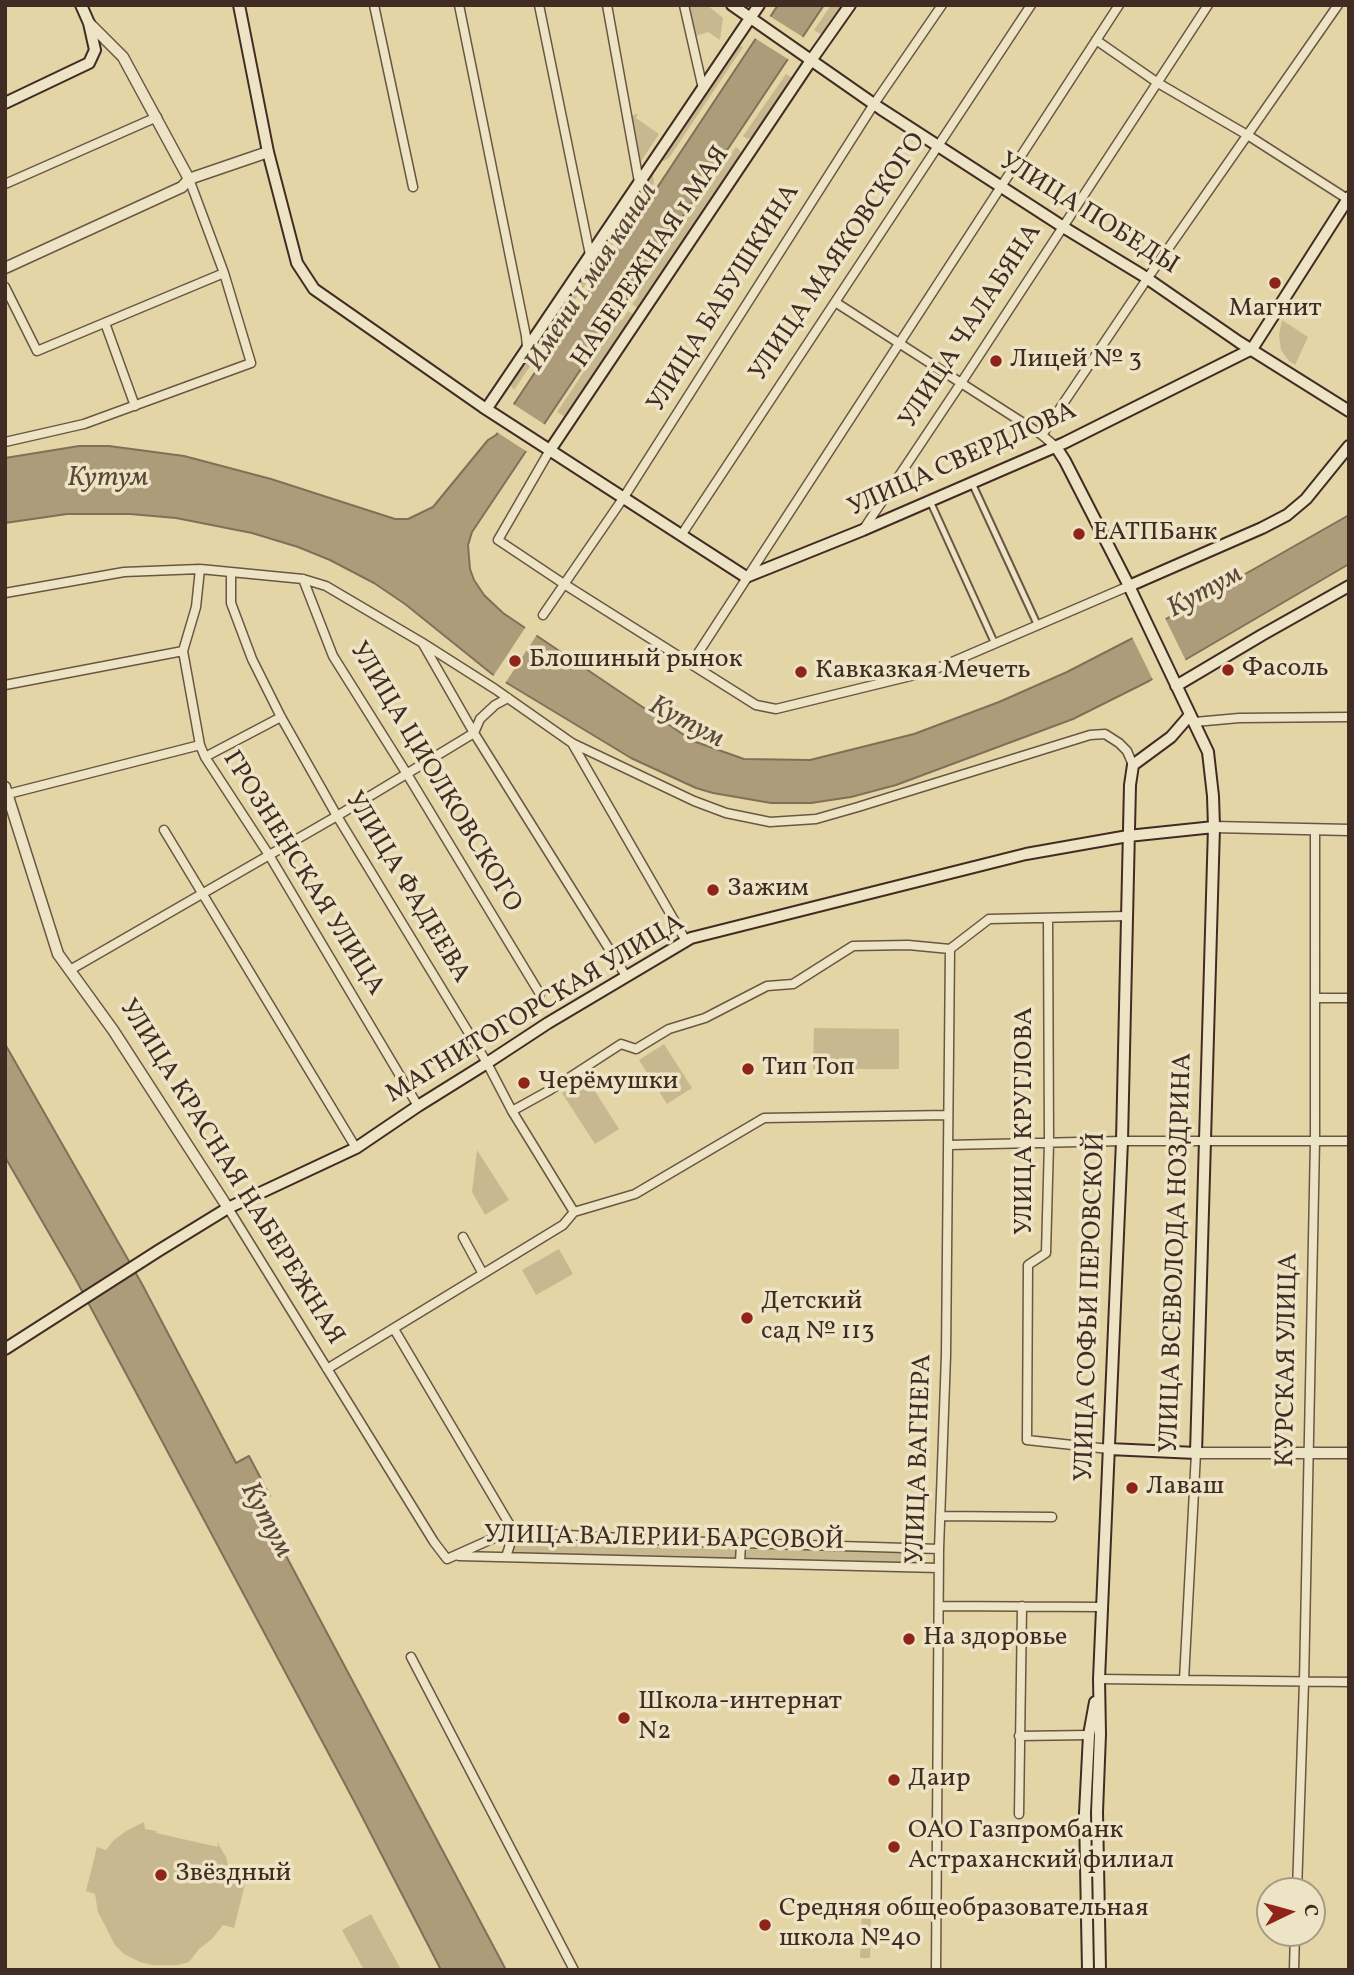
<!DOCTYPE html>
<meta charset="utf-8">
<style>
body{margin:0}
#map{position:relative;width:1354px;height:1975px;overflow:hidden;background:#e4d5a6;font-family:Vollkorn,serif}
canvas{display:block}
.frame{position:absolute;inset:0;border:7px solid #412c24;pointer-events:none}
.north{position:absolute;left:1256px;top:1877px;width:70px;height:70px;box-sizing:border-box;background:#ede4c5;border:2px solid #a89a85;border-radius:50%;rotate:85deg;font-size:19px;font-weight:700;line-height:28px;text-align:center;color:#412c24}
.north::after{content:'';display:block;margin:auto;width:24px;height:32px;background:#8f2418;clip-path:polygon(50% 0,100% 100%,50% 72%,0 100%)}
</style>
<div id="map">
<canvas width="1354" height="1975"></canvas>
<div class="frame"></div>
<div class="north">С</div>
</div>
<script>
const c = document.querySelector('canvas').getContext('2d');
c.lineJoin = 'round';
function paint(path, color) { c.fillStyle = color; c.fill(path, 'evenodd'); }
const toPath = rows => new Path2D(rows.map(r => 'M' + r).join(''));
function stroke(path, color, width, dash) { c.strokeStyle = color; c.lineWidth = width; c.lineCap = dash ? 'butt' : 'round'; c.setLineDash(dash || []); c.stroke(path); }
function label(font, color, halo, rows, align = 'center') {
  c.font = font + ' Vollkorn,serif'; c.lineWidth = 7; c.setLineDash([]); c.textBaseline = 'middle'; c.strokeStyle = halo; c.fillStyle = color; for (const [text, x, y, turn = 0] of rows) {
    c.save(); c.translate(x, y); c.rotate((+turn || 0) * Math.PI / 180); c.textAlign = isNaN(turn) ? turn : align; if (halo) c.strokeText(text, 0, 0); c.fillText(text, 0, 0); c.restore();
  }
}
paint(toPath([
 [686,5,707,5,723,18,720,40,708,32,693,37],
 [831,5,842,5,822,35,814,30],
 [737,44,743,47,669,158,664,161,659,158],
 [786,74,793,78,753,137,747,139,743,136],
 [638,114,636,118,659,134,640,163,637,161,629,116],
 [736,147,740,150,741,155,637,308,632,304,638,297,637,292],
 [649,173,653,176,654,183,514,390,511,386,514,378],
 [628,311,633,314,565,417,557,412,618,321,623,319],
 [1282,320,1308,337,1295,365,1289,361,1281,350,1279,335],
 [814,1028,899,1029,899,1069,813,1069],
 [664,1044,692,1088,667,1104,639,1060],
 [586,1077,619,1129,595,1144,562,1093],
 [477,1150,509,1200,485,1215,472,1192],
 [559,1249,573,1274,536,1295,522,1270],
 [511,1541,923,1553,923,1564,511,1553],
 [144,1822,145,1829,156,1831,156,1833,218,1847,217,1842,226,1857,233,1882,245,1884,234,1928,223,1925,212,1939,199,1949,189,1962,178,1965,152,1965,140,1962,124,1954,115,1945,98,1912,95,1894,86,1891,97,1847,106,1850,114,1840,126,1831],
 [862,1913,871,1914,870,1958,860,1958],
 [371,1914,400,1968,397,1970,364,1970,342,1930]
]), '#c8b890');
const water = toPath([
 [778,5,824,5,472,532,468,545,470,569,474,580,484,595,503,613,693,741,744,759,810,760,914,734,999,702,1067,672,1129,640,1349,515,1349,564,1149,681,1073,719,896,785,851,797,811,803,771,803,713,793,696,788,631,758,492,674,405,604,374,583,330,560,298,547,252,533,176,518,130,514,67,514,5,523,5,458,79,446,109,446,184,456,271,479,395,519,408,519,433,507,488,440,496,435,514,413,514,404,778,5],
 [5,1044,142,1284,236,1463,249,1456,270,1496,258,1503,506,1970,441,1970,354,1801,75,1278,5,1157,5,1044]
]);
paint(water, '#ad9c7a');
stroke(water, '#826f58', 2);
paint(toPath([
 [768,15,806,39,791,61,753,37],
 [510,402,547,426,529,453,495,431,511,412],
 [1164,616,1187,663,1154,682,1131,635],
 [527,625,538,633,504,685,492,678]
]), '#e4d5a6');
const pedestrian = toPath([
 [972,483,1038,626],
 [930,501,995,644]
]);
const minor = toPath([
 [374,5,413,187],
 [459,5,526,336,527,348],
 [539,5,590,255],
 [607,5,639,182],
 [684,5,703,89],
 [1096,40,1158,83,1249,136,1349,200],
 [5,184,157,117],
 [5,287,37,351,224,273],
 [835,302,1042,435,1056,447],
 [105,323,135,406],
 [1042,435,1147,279,1338,5],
 [5,442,84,424,251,363,224,273,189,179],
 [550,450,498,540,564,584,756,705,776,709,931,671,1129,586],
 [863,530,961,383,1208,5],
 [682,534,1031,5],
 [200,569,196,607,183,651,200,745,205,757,269,855,418,1106],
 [231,573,231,603,252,659,281,717,337,816,487,1063,512,1111,574,1212],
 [303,579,333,656,407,774,540,994],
 [5,593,124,572,200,569,303,579,326,586,421,642,495,689,572,743,694,801,726,813,770,822,816,819,858,807,1090,735,1105,734,1119,743,1127,751,1133,765],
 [543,615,624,497,874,104,942,5],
 [423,644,474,733,626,976],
 [691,664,1119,5],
 [5,685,183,651],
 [1195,722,1239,718,1349,717],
 [474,733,480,719,495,705,508,698],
 [572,743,686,941],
 [205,757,281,717],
 [8,794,200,745],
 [164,830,356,1148],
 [1048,918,1049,1143,1046,1253,1028,1265,1027,1440,1109,1449],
 [70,970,337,816,474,733],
 [1315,998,1349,998],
 [512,1111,550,1090,621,1044,636,1049,669,1029,705,1018,767,986,793,984,853,946,908,945,950,949,989,919,1128,916],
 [948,1145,1122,1141,1349,1141],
 [228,1208,434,1542,447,1559,494,1538,514,1532,676,1541,939,1549],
 [463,1237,483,1274],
 [394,1329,514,1532,506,1557],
 [327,1369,563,1225,574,1212,635,1194,764,1118,948,1115],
 [940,1516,1052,1517],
 [459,1556,939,1568],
 [740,1563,741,1543],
 [939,1606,1102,1607],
 [411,1657,574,1970],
 [1099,1679,1349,1682],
 [1184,1680,1196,1453],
 [1019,1736,1089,1735],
 [1019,1814,1022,1606],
 [1297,1891,1304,1682,1315,1141,1315,830],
 [936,1970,939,1549,946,1355,950,949],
 [1294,1970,1295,1933]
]);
const tertiary = toPath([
 [89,23,123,57,189,179],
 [5,268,182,187,189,179,268,152],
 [5,787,58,954,113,1030,228,1208],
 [1214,827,1349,830],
 [1196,1453,1349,1453]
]);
const secondary = toPath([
 [239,5,268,152,297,263,314,289,483,407,746,577,863,530,1064,443,1252,349,1349,197],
 [732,5,881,109,1068,230,1142,275,1239,342,1349,411],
 [5,103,89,63,95,50,89,23,81,5],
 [487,408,759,5],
 [1056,447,1065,461,1129,586,1208,752,1213,796,1214,827,1196,1453,1109,1449],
 [550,450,812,59,850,5],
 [1129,586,1262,528,1287,515,1306,499,1349,446],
 [1176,686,1262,635,1349,586],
 [5,1349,158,1251,228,1208,356,1148,418,1106,487,1063,548,1023,691,938,1026,854,1128,836,1214,827],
 [1088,1970,1085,1813,1089,1735,1095,1702],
 [1100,1970,1097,1812,1100,1734,1099,1679,1122,1141,1130,785,1133,765,1171,737,1190,715]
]);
stroke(pedestrian, '#6a5644', 9);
stroke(minor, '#6a5644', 11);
stroke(tertiary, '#6a5644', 13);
stroke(secondary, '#412c24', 14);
stroke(pedestrian, '#ede4c5', 5);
stroke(minor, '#ede4c5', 8);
stroke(tertiary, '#ede4c5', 10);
stroke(secondary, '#ede4c5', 10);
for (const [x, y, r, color] of [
 [1275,283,7,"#8f2418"],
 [996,361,7,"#8f2418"],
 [1079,534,7,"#8f2418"],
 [515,661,7,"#8f2418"],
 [1228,670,7,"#8f2418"],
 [801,672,7,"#8f2418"],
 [713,890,7,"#8f2418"],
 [748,1069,7,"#8f2418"],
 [524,1083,7,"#8f2418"],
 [747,1318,7,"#8f2418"],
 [1132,1488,7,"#8f2418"],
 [909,1639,7,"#8f2418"],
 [624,1718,7,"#8f2418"],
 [894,1780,7,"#8f2418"],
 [894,1847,7,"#8f2418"],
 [161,1875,7,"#8f2418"],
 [765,1925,7,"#8f2418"]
]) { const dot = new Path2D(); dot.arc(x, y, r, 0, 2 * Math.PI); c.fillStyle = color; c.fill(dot); stroke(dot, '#ede4c5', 2.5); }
label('26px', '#412c24', '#ede4c5', [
 ["УЛИЦА ПОБЕДЫ",1088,215,32],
 ["НАБЕРЕЖНАЯ 1 МАЯ",652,258,-56],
 ["УЛИЦА МАЯКОВСКОГО",839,258,-56],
 ["УЛИЦА БАБУШКИНА",725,299,-58],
 ["УЛИЦА ЧАЛАБЯНА",972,327,-57],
 ["УЛИЦА СВЕРДЛОВА",963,461,-24],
 ["УЛИЦА ЦИОЛКОВСКОГО",434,778,59],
 ["ГРОЗНЕНСКАЯ УЛИЦА",302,874,58],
 ["УЛИЦА ФАДЕЕВА",406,888,59],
 ["МАГНИТОГОРСКАЯ УЛИЦА",536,1010,-31],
 ["УЛИЦА КРУГЛОВА",1026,1121,-90],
 ["УЛИЦА КРАСНАЯ НАБЕРЕЖНАЯ",230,1173,58],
 ["УЛИЦА ВСЕВОЛОДА НОЗДРИНА",1178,1253,-88],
 ["УЛИЦА СОФЬИ ПЕРОВСКОЙ",1092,1307,-88],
 ["КУРСКАЯ УЛИЦА",1289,1360,-89],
 ["УЛИЦА ВАГНЕРА",921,1459,-88],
 ["УЛИЦА ВАЛЕРИИ БАРСОВОЙ",664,1540,1]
]);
label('26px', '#412c24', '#ede4c5', [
 ["Магнит",1275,310,"center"],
 ["Лицей № 3",1010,361],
 ["ЕАТПБанк",1093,534],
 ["Блошиный рынок",529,661],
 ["Фасоль",1242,670],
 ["Кавказкая Мечеть",815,672],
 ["Зажим",727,890],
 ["Тип Топ",762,1069],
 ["Черёмушки",538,1083],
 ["Детский",761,1303],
 ["сад № 113",761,1333],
 ["Лаваш",1146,1488],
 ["На здоровье",923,1639],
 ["Школа-интернат",638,1703],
 ["N2",638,1733],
 ["Даир",908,1780],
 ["ОАО Газпромбанк",908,1832],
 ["Астраханский филиал",908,1862],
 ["Звёздный",175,1875],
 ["Средняя общеобразовательная",779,1910],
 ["школа №40",779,1940]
], 'left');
label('italic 28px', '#5c483a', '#ede4c5', [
 ["Имени 1 мая канал",593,278,-57],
 ["Кутум",108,480],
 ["Кутум",1206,593,-29],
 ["Кутум",686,724,28],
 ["Кутум",265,1521,62]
]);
</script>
